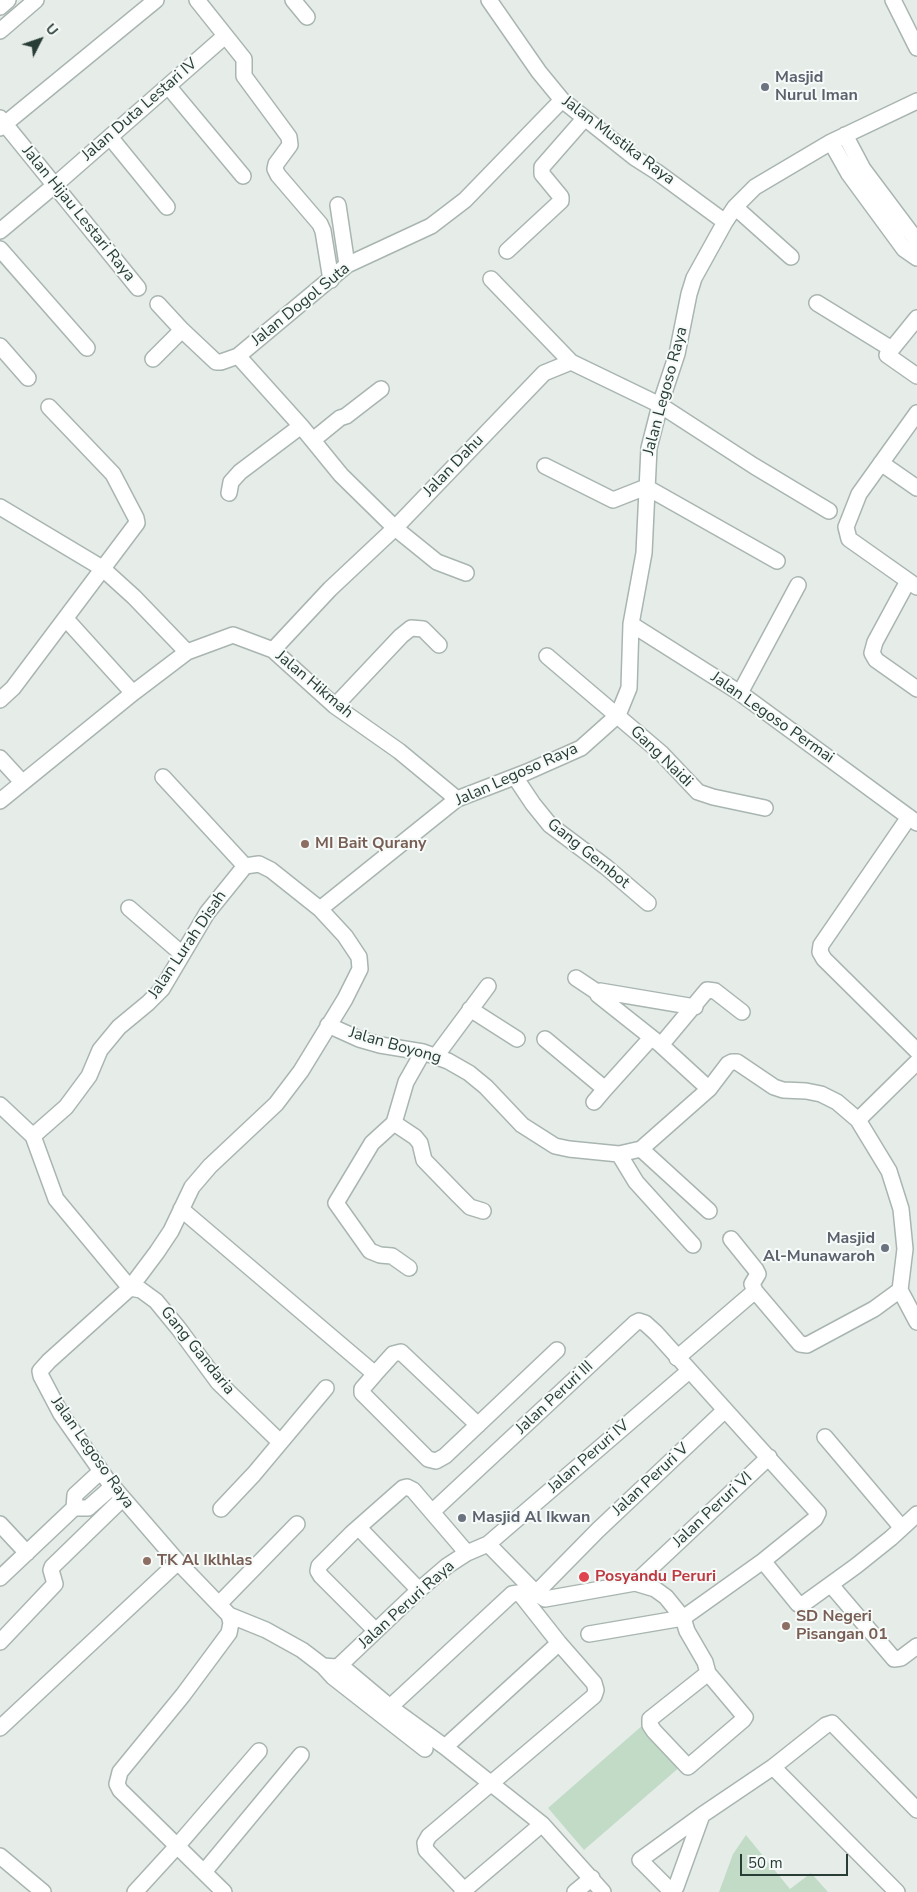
<!DOCTYPE html>
<style>
body{margin:0}
#map{position:relative;width:917px;height:1892px;overflow:hidden;background:#e6ede9;font-family:"Nunito Sans",sans-serif}
canvas{display:block}
.north{position:absolute;left:15px;top:15px;width:50px;height:50px;-webkit-text-stroke:4px #f6faf8;paint-order:stroke;rotate:49deg;font-size:14px;font-weight:700;line-height:20px;text-align:center;color:#273d36}
.north::after{content:'';display:block;margin:auto;width:18px;height:22px;background:#273d36;clip-path:polygon(50% 0,100% 100%,50% 72%,0 100%)}
.scale{position:absolute;left:740px;top:1854px;width:108px;height:22px;box-sizing:border-box;border:2px solid #273d36;border-top:0;padding-left:6px;font-size:15px;line-height:18px;white-space:nowrap;color:#273d36;-webkit-text-stroke:4px #f6faf8;paint-order:stroke}
</style>
<div id="map">
<canvas width="917" height="1892"></canvas>
<div class="north">U</div>
<div class="scale">50 m</div>
</div>
<script>
const c = document.querySelector('canvas').getContext('2d');
c.lineJoin = 'round';
function paint(path, color) { c.fillStyle = color; c.fill(path, 'evenodd'); }
const toPath = rows => new Path2D(rows.map(r => 'M' + r).join(''));
function stroke(path, color, width, dash) { c.strokeStyle = color; c.lineWidth = width; c.lineCap = dash ? 'butt' : 'round'; c.setLineDash(dash || []); c.stroke(path); }
function label(font, color, halo, rows, align = 'center') {
  c.font = font + ' "Nunito Sans",sans-serif'; c.lineWidth = 4; c.setLineDash([]); c.textBaseline = 'middle'; c.strokeStyle = halo; c.fillStyle = color; for (const [text, x, y, turn = 0] of rows) {
    c.save(); c.translate(x, y); c.rotate((+turn || 0) * Math.PI / 180); c.textAlign = isNaN(turn) ? turn : align; if (halo) c.strokeText(text, 0, 0); c.fillText(text, 0, 0); c.restore();
  }
}
paint(toPath([
 [644,1724,681,1766,584,1850,548,1808],
 [746,1835,790,1889,811,1873,828,1892,719,1892,733,1854]
]), '#c2dbc7');
const minor = toPath([
 [197,0,244,59,244,76,289,137,290,145,276,164,275,169,278,175,320,224,323,231,331,280],
 [293,0,307,17],
 [489,0,539,72,562,100,635,158,657,172,725,222],
 [893,0,917,48],
 [0,7,8,0],
 [0,31,36,0],
 [168,86,243,176],
 [0,118,138,288],
 [0,128,156,0],
 [845,135,863,169,914,237,917,245],
 [110,137,167,207],
 [831,142,849,174,904,249,917,258],
 [338,205,347,265],
 [735,207,791,257],
 [0,231,55,185,225,36],
 [0,249,87,348],
 [507,251,561,201,561,197,542,174,542,167,584,119],
 [491,279,571,362],
 [817,303,890,348],
 [158,304,182,330,216,362,221,362,238,356,347,265,431,226,465,200,562,100],
 [917,318,887,355,917,376],
 [0,346,28,378],
 [238,356,301,426,341,475,395,528,437,562,466,573],
 [153,359,182,330],
 [917,413,859,494,846,527,849,539,917,587],
 [313,440,340,418,346,416,381,389],
 [881,463,917,488],
 [545,466,613,500,646,487,777,561],
 [229,493,231,482,240,472,301,426],
 [0,507,102,568,134,597,187,652],
 [908,581,875,642,872,653,876,660,917,689],
 [66,619,133,693],
 [631,624,740,693,917,823],
 [273,650,330,589,395,528,544,373,571,362,660,405,754,466,829,511],
 [547,656,661,753,698,792,713,797,765,808],
 [740,693,798,585],
 [0,700,13,688,137,523,136,518,113,474,49,407],
 [335,706,401,636,411,628,423,629,439,645],
 [0,758,22,782],
 [163,777,245,866],
 [515,777,533,804,550,825,606,867,648,903],
 [0,801,133,693,187,652,233,635,273,650,335,706,399,751,457,799],
 [909,817,821,945,820,952,824,959,917,1051],
 [129,908,182,954],
 [320,909,457,799,527,772,581,748,618,715,629,688,631,624,644,553,649,448,660,405,677,354,689,294,694,278,725,222,735,207,755,187,831,142,917,101],
 [576,978,597,992,598,995,661,1045,709,1089],
 [597,992,600,991,695,1007],
 [470,1009,517,1039],
 [328,1025,359,1039,380,1045,423,1052,448,1061,469,1073,486,1087,522,1125,555,1146,569,1149,619,1154,641,1149,709,1211],
 [545,1039,605,1089,651,1038],
 [661,1045,707,990,715,991,742,1012],
 [436,1056,488,986],
 [594,1102,605,1089],
 [0,1105,33,1136,56,1199,130,1288,141,1290,156,1301,179,1329,218,1382,280,1442],
 [858,1120,917,1062],
 [394,1123,415,1137,420,1143,424,1160,457,1194,470,1207,483,1211],
 [33,1136,66,1107,89,1076,100,1050,119,1027,148,1003,162,989,207,913,245,866,259,864,271,870,320,909,345,936,359,957,360,969,345,999,301,1071,276,1104,210,1166,192,1187,171,1231,157,1252,130,1288,49,1361,40,1371,41,1376,61,1414,108,1481,178,1562,229,1615,231,1623,229,1633,183,1695,120,1772,117,1784,120,1790,224,1892],
 [641,1149,709,1089,728,1064,732,1062,737,1062,774,1087,783,1090,806,1091,821,1094,837,1102,858,1120,889,1171,901,1209,905,1249,900,1290,917,1322],
 [619,1154,636,1182,693,1245],
 [181,1209,375,1374,362,1389,362,1393,428,1459,436,1461,445,1456,557,1350],
 [731,1239,756,1270,758,1274,752,1284,755,1291],
 [409,1268,392,1256,380,1255,370,1251,336,1203,372,1143,394,1123,406,1082,423,1052],
 [677,1358,755,1291,800,1344,807,1345,874,1309,900,1290],
 [375,1374,393,1354,401,1352,478,1425],
 [825,1437,902,1528],
 [74,1508,88,1508,112,1487],
 [221,1509,254,1474,326,1388],
 [433,1511,635,1323,639,1321,645,1323,656,1333,818,1513,815,1519,763,1561,683,1618,589,1634],
 [0,1524,27,1553],
 [359,1528,419,1590],
 [488,1544,536,1593,545,1599,635,1583,655,1589,666,1597,683,1618,687,1631,705,1662,708,1673,745,1717,743,1720,688,1767,654,1731,650,1725,650,1719,708,1673],
 [763,1561,798,1604,802,1605,856,1566,891,1538,917,1514],
 [0,1578,74,1508,75,1495,101,1471],
 [635,1583,769,1457],
 [831,1585,894,1659,901,1658,917,1646],
 [536,1593,598,1530,725,1410],
 [219,1604,297,1524],
 [229,1615,266,1630,302,1650,323,1666,336,1667,340,1665,419,1590,447,1566,467,1553,488,1544,689,1371],
 [376,1631,321,1576,318,1571,319,1566,352,1533,403,1488,407,1487,413,1490,467,1553],
 [0,1642,55,1584,51,1570,52,1567,122,1499],
 [340,1665,390,1707,445,1747,542,1824,603,1892],
 [323,1666,333,1677,425,1749],
 [390,1707,512,1594,518,1593,522,1596,559,1643,594,1683,596,1690,594,1696,429,1836,425,1843,426,1850,464,1890],
 [0,1728,178,1562],
 [445,1747,559,1643],
 [773,1767,897,1892],
 [702,1815,640,1860,671,1891,676,1887,702,1815,773,1767,826,1725,832,1723,917,1810],
 [0,1856,43,1892],
 [204,1872,301,1755],
 [135,1892,178,1845,259,1751],
 [462,1892,542,1824],
 [575,1892,592,1878]
]);
stroke(minor, '#a9b5b0', 18);
stroke(minor, '#fff', 15);
for (const [x, y, r, color] of [
 [765,87,5,"#6b7280"],
 [305,844,5,"#8d6e63"],
 [885,1248,5,"#6b7280"],
 [462,1518,5,"#6b7280"],
 [147,1561,5,"#8d6e63"],
 [584,1577,6,"#e0444e"],
 [786,1626,5,"#8d6e63"]
]) { const dot = new Path2D(); dot.arc(x, y, r, 0, 2 * Math.PI); c.fillStyle = color; c.fill(dot); stroke(dot, '#f6faf8', 2); }
label('bold 16px', '#5b616d', '#f6faf8', [
 ["Masjid",775,78],
 ["Nurul Iman",775,96],
 ["Masjid",875,1239,"right"],
 ["Al-Munawaroh",875,1257,"right"],
 ["Masjid Al Ikwan",472,1518]
], 'left');
label('16px', '#273d36', '#f6faf8', [
 ["Jalan Duta Lestari IV",140,110,-41],
 ["Jalan Mustika Raya",618,141,37],
 ["Jalan Hijau Lestari Raya",78,214,51],
 ["Jalan Dogol Suta",301,305,-39],
 ["Jalan Legoso Raya",666,391,-75],
 ["Jalan Dahu",454,466,-46],
 ["Jalan Hikmah",314,685,40],
 ["Jalan Legoso Permai",772,718,35],
 ["Gang Naidi",661,757,44],
 ["Jalan Legoso Raya",517,775,-24],
 ["Gang Gembot",588,854,39],
 ["Jalan Lurah Disah",188,945,-56],
 ["Jalan Boyong",395,1046,16],
 ["Gang Gandaria",197,1351,51],
 ["Jalan Peruri III",555,1398,-43],
 ["Jalan Legoso Raya",92,1453,55],
 ["Jalan Peruri IV",589,1457,-41],
 ["Jalan Peruri V",651,1480,-43],
 ["Jalan Peruri VI",713,1510,-43],
 ["Jalan Peruri Raya",407,1605,-42]
]);
label('bold 16px', '#785e54', '#f6faf8', [
 ["MI Bait Qurany",315,844],
 ["TK Al Iklhlas",157,1561],
 ["SD Negeri",796,1617],
 ["Pisangan 01",796,1635]
], 'left');
label('bold 16px', '#be3a42', '#f6faf8', [
 ["Posyandu Peruri",595,1577]
], 'left');
</script>
